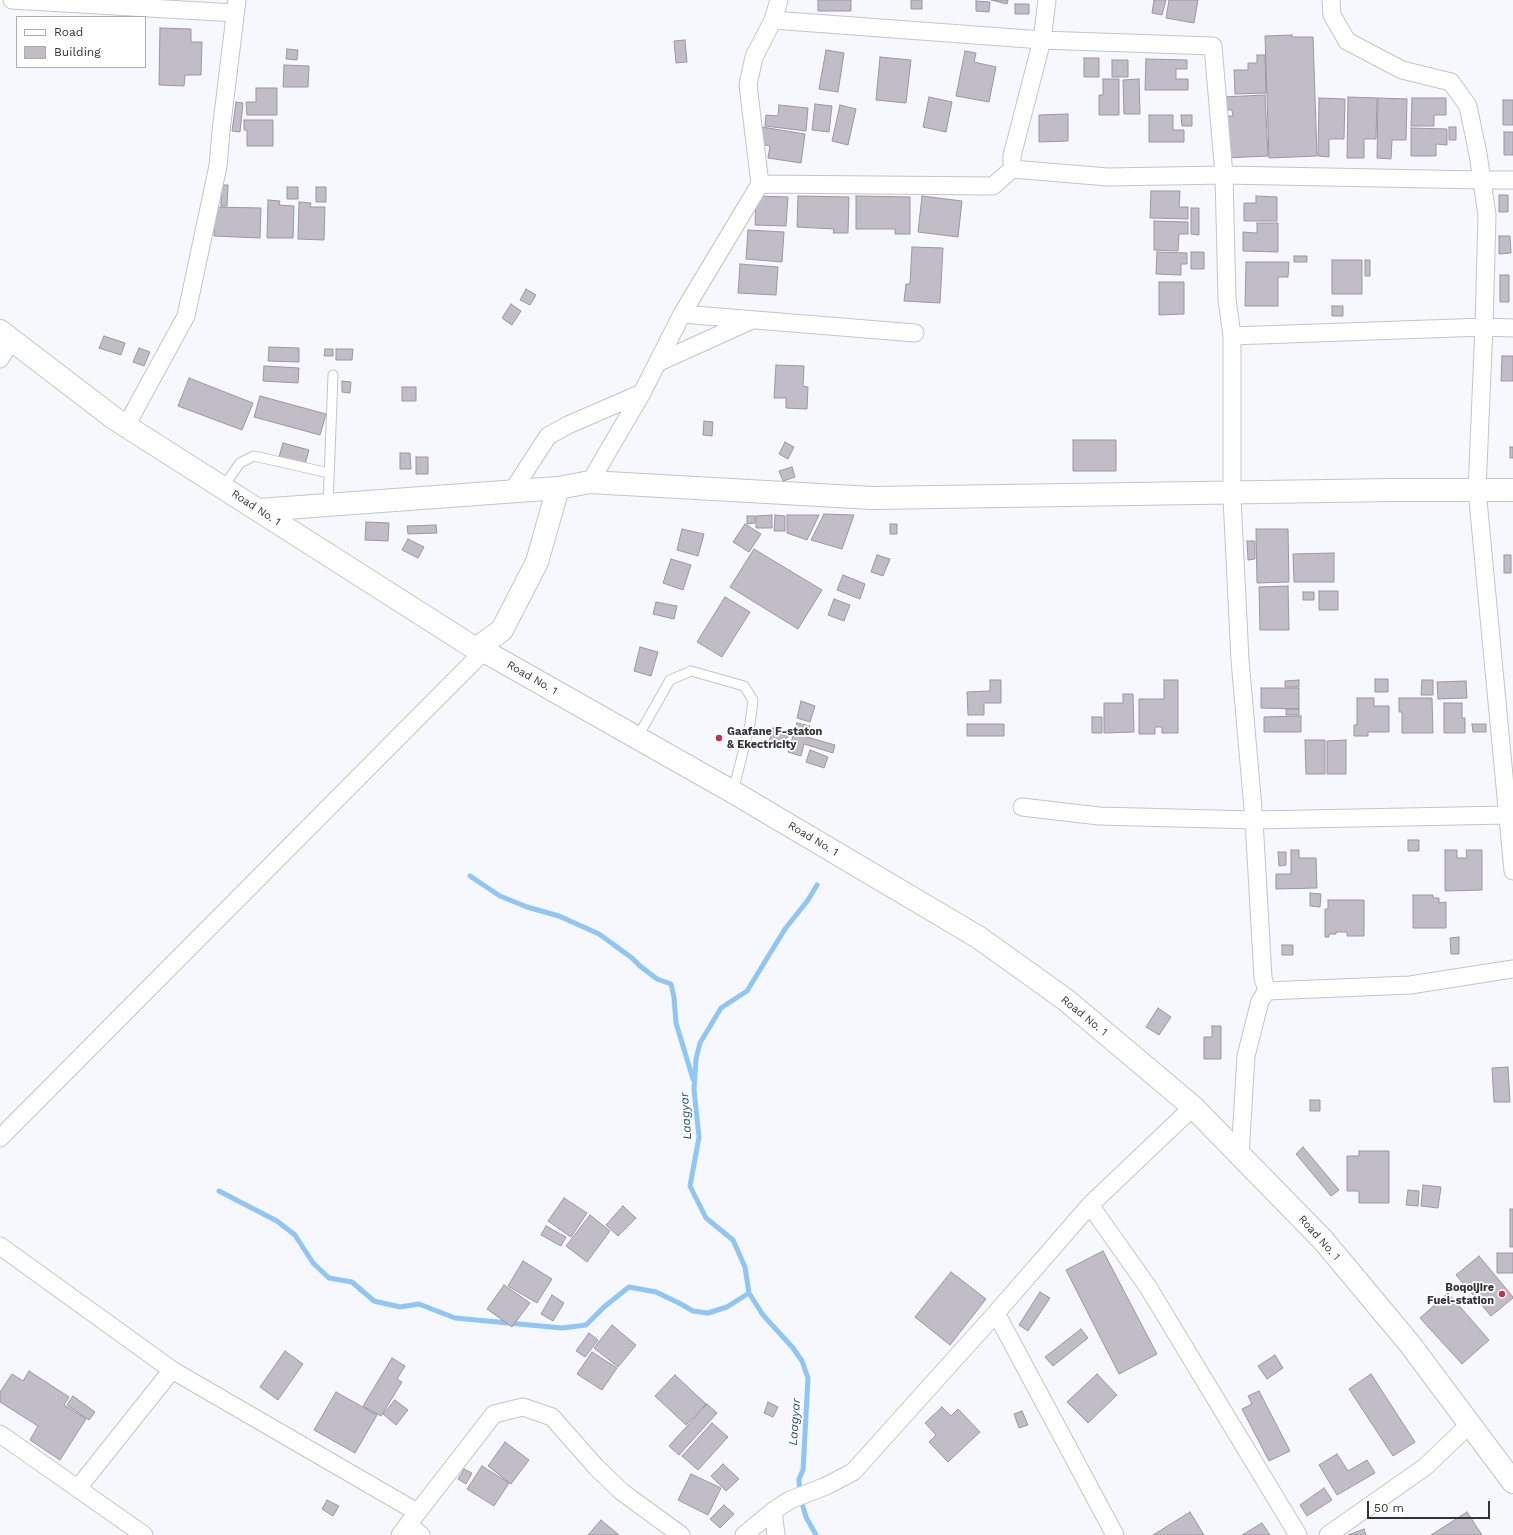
<!DOCTYPE html>
<style>
body{margin:0}
#map{position:relative;width:1513px;height:1535px;overflow:hidden;background:#f7f7fe;font-family:"Work Sans",sans-serif}
canvas{display:block}
.legend{position:absolute;left:16px;top:16px;width:130px;height:52px;box-sizing:border-box;background:#fff;border:1px solid #adadaf;margin:0;padding:5px 7px;list-style:none;font-size:12px;color:#323236}
.legend li{display:flex;align-items:center;gap:8px;height:20px}
.legend b{width:20px;border:1px solid #adadaf}
.scale{position:absolute;left:1367px;top:1501px;width:123px;height:18px;box-sizing:border-box;border:2px solid #323236;border-top:0;padding-left:5px;font-size:12px;line-height:14px;white-space:nowrap;color:#323236;-webkit-text-stroke:3px #fff;paint-order:stroke}
</style>
<div id="map">
<canvas width="1513" height="1535"></canvas>
<ul class="legend">
<li><b style="height:5px;background:#fff"></b>Road</li>
<li><b style="height:11px;background:#c0bdc7"></b>Building</li>
</ul>
<div class="scale">50 m</div>
</div>
<script>
const c = document.querySelector('canvas').getContext('2d');
c.lineJoin = 'round';
const toPath = rows => new Path2D(rows.map(r => 'M' + r).join(''));
function stroke(path, color, width, dash) { c.strokeStyle = color; c.lineWidth = width; c.lineCap = dash ? 'butt' : 'round'; c.setLineDash(dash || []); c.stroke(path); }
function paint(path, color) { c.fillStyle = color; c.fill(path, 'evenodd'); }
function label(font, color, halo, rows, align = 'center') {
  c.font = font + ' "Work Sans",sans-serif'; c.lineWidth = 3.5; c.setLineDash([]); c.textBaseline = 'middle'; c.strokeStyle = halo; c.fillStyle = color; for (const [text, x, y, turn = 0] of rows) {
    c.save(); c.translate(x, y); c.rotate((+turn || 0) * Math.PI / 180); c.textAlign = isNaN(turn) ? turn : align; if (halo) c.strokeText(text, 0, 0); c.fillText(text, 0, 0); c.restore();
  }
}
stroke(toPath([
 [470,876,500,896,527,907,559,916,599,934,632,958,640,966,657,979,671,984,674,997,676,1023,693,1079],
 [219,1191,277,1221,295,1235,313,1263,329,1278,352,1282,374,1301,400,1307,419,1304,455,1318,562,1328,586,1325,604,1307,629,1287,656,1292,679,1303,693,1311,708,1313,727,1307,749,1293],
 [816,1535,806,1517,800,1496,799,1479,803,1470,808,1378,802,1361,793,1348,763,1315,749,1293,745,1267,733,1240,706,1218,690,1186,699,1137,694,1090,696,1059,700,1043,721,1008,747,991,785,929,808,900,817,885]
]), '#90c6f4', 5);
const building = toPath([
 [818,0,851,0,851,11,818,11,818,0],
 [911,0,922,0,922,9,911,9,911,0],
 [991,0,1008,0,1007,4,991,0],
 [1154,0,1166,0,1162,15,1152,13,1154,0],
 [1169,0,1198,0,1194,23,1166,18,1169,0],
 [976,1,990,2,989,12,976,11,976,1],
 [1015,4,1029,4,1029,14,1015,14,1015,4],
 [160,28,191,29,191,42,202,42,201,75,185,75,184,86,159,85,160,28],
 [1292,35,1292,37,1313,37,1317,156,1269,158,1265,36,1292,35],
 [685,40,687,62,676,63,674,41,685,40],
 [287,49,298,50,297,60,286,59,287,49],
 [826,50,844,53,838,92,819,89,826,50],
 [965,51,976,53,974,62,996,67,989,102,956,96,965,51],
 [1257,55,1265,55,1266,93,1235,94,1234,70,1248,70,1248,63,1257,63,1257,55],
 [880,57,911,60,906,103,876,100,880,57],
 [1084,58,1099,58,1099,77,1084,77,1084,58],
 [1146,59,1187,60,1187,69,1176,69,1176,79,1188,79,1188,90,1145,90,1146,59],
 [1112,60,1128,60,1128,77,1112,77,1112,60],
 [284,65,309,66,308,87,283,87,284,65],
 [1103,79,1119,79,1119,115,1099,115,1099,95,1103,95,1103,79],
 [1139,79,1140,114,1124,114,1123,80,1139,79],
 [256,88,277,88,277,115,247,115,246,102,256,102,256,88],
 [1265,95,1268,156,1225,158,1223,116,1233,116,1232,110,1223,110,1222,97,1265,95],
 [929,97,952,102,946,132,923,127,929,97],
 [1348,97,1377,98,1376,139,1364,139,1364,158,1347,158,1348,97],
 [1319,98,1345,99,1344,139,1329,139,1329,157,1318,156,1319,98],
 [1378,98,1407,99,1406,140,1392,140,1391,159,1377,158,1378,98],
 [1412,98,1446,98,1446,115,1434,115,1434,126,1411,126,1412,98],
 [1503,100,1513,100,1513,125,1503,125,1503,100],
 [236,102,243,103,240,132,232,131,236,102],
 [815,104,832,106,829,132,812,130,815,104],
 [779,105,808,108,806,131,765,126,766,115,778,116,779,105],
 [840,105,856,109,848,145,832,141,840,105],
 [1068,114,1068,141,1039,142,1039,115,1068,114],
 [1149,115,1173,115,1173,130,1184,130,1184,142,1149,142,1149,115],
 [1181,115,1192,115,1192,126,1182,126,1181,115],
 [244,120,273,120,273,146,247,146,247,130,244,130,244,120],
 [762,127,805,134,801,163,768,158,770,146,759,144,762,127],
 [1449,127,1456,127,1456,140,1449,140,1449,127],
 [1411,128,1447,129,1447,145,1436,144,1436,156,1411,156,1411,128],
 [1504,132,1513,132,1513,155,1504,155,1504,132],
 [221,185,228,185,227,206,221,206,221,185],
 [287,187,298,187,298,199,287,199,287,187],
 [316,187,326,187,326,202,316,202,316,187],
 [1151,191,1180,191,1179,207,1188,207,1188,219,1150,218,1151,191],
 [1499,195,1508,195,1508,212,1499,212,1499,195],
 [756,196,788,197,786,226,755,225,756,196],
 [798,196,849,197,848,233,833,233,834,229,797,227,798,196],
 [856,196,910,197,910,234,895,234,895,229,856,229,856,196],
 [922,196,962,201,958,237,918,232,922,196],
 [1256,196,1277,197,1277,221,1244,221,1244,203,1256,203,1256,196],
 [268,200,280,201,279,205,294,206,293,238,267,238,268,200],
 [299,202,311,203,310,207,325,207,324,240,298,239,299,202],
 [214,207,261,208,260,238,214,236,214,207],
 [1191,208,1199,208,1199,235,1191,234,1191,208],
 [1154,221,1188,222,1188,234,1179,234,1178,251,1154,250,1154,221],
 [1257,223,1278,223,1278,252,1243,251,1243,232,1257,233,1257,223],
 [748,230,784,232,782,262,746,259,748,230],
 [1499,236,1510,236,1511,253,1499,254,1499,236],
 [912,247,943,248,940,303,904,301,906,284,910,284,912,247],
 [1157,252,1187,253,1187,264,1181,264,1181,275,1156,274,1157,252],
 [1191,252,1204,252,1204,269,1191,269,1191,252],
 [1294,256,1307,256,1307,262,1294,262,1294,256],
 [1332,260,1362,260,1362,294,1332,294,1332,260],
 [1365,260,1370,260,1370,276,1365,276,1365,260],
 [1246,262,1289,262,1288,277,1278,277,1278,306,1245,306,1246,262],
 [740,264,778,267,776,295,738,293,740,264],
 [1500,275,1509,275,1509,302,1500,302,1500,275],
 [1159,282,1184,282,1184,314,1159,315,1159,282],
 [526,289,536,295,530,305,520,300,526,289],
 [511,304,521,311,512,325,502,318,511,304],
 [1332,306,1343,306,1343,316,1332,316,1332,306],
 [104,336,125,343,121,355,99,348,104,336],
 [269,347,299,348,299,362,268,361,269,347],
 [139,348,150,352,144,366,133,362,139,348],
 [325,349,333,349,333,356,324,356,325,349],
 [336,349,353,349,352,360,336,360,336,349],
 [1502,356,1513,356,1513,381,1501,381,1502,356],
 [776,365,804,366,803,386,808,387,807,409,786,408,786,398,774,398,776,365],
 [264,366,299,368,298,383,263,381,264,366],
 [189,378,253,403,242,430,178,406,189,378],
 [342,381,351,382,350,393,342,392,342,381],
 [402,387,416,387,416,401,402,401,402,387],
 [260,396,326,414,320,435,254,417,260,396],
 [704,421,713,422,712,436,703,435,704,421],
 [1073,440,1116,440,1116,471,1073,471,1073,440],
 [785,442,794,447,788,459,779,454,785,442],
 [283,443,309,450,305,464,279,457,283,443],
 [1510,447,1513,447,1513,458,1510,458,1510,447],
 [400,453,410,453,411,469,400,469,400,453],
 [416,457,428,457,428,474,416,474,416,457],
 [792,467,795,477,783,481,779,471,792,467],
 [824,514,854,515,842,549,811,540,824,514],
 [772,515,772,528,756,528,756,516,772,515],
 [775,515,785,516,785,531,774,531,775,515],
 [787,515,819,515,807,540,787,533,787,515],
 [747,516,755,516,755,523,747,524,747,516],
 [366,522,389,523,388,541,365,540,366,522],
 [745,524,761,534,749,552,733,542,745,524],
 [890,524,897,524,897,534,890,534,890,524],
 [436,525,437,533,408,534,407,526,436,525],
 [682,529,704,534,698,556,677,550,682,529],
 [1256,529,1288,529,1289,582,1257,583,1256,529],
 [408,539,424,547,418,558,402,550,408,539],
 [1247,541,1255,541,1255,559,1248,560,1247,541],
 [754,549,822,590,798,629,730,587,754,549],
 [1334,553,1334,582,1294,582,1293,554,1334,553],
 [877,555,890,559,883,576,871,572,877,555],
 [1504,555,1511,555,1511,573,1504,573,1504,555],
 [671,559,691,565,683,590,663,583,671,559],
 [843,575,865,584,860,599,837,590,843,575],
 [1288,586,1289,630,1260,630,1259,587,1288,586],
 [1319,591,1338,591,1338,610,1319,610,1319,591],
 [1303,592,1314,592,1314,600,1303,600,1303,592],
 [725,597,750,612,722,657,697,642,725,597],
 [834,599,850,605,844,621,828,615,834,599],
 [656,602,677,606,674,619,653,614,656,602],
 [640,647,658,652,651,676,634,671,640,647],
 [1375,679,1388,679,1388,692,1375,692,1375,679],
 [990,680,1001,680,1001,703,984,703,984,715,968,715,967,692,990,691,990,680],
 [1164,680,1178,680,1178,733,1162,733,1162,727,1155,727,1155,734,1139,734,1139,699,1164,699,1164,680],
 [1299,680,1299,687,1285,687,1285,681,1299,680],
 [1422,680,1433,680,1433,695,1421,695,1422,680],
 [1466,681,1467,698,1438,699,1437,682,1466,681],
 [1261,688,1299,688,1299,709,1261,708,1261,688],
 [1123,694,1133,694,1134,732,1104,733,1104,703,1123,703,1123,694],
 [1357,698,1374,698,1374,706,1389,706,1389,732,1368,732,1368,736,1354,736,1354,725,1357,725,1357,698],
 [1399,698,1432,698,1433,733,1402,733,1402,712,1399,712,1399,698],
 [801,701,815,706,810,722,797,718,801,701],
 [1444,703,1462,703,1462,718,1465,718,1465,733,1444,733,1444,703],
 [1286,709,1299,709,1299,715,1286,715,1286,709],
 [1301,716,1301,732,1264,732,1264,717,1301,716],
 [1092,717,1102,717,1102,733,1092,733,1092,717],
 [797,723,810,726,807,737,835,745,833,753,804,744,801,756,788,752,797,723],
 [967,724,1004,724,1004,736,967,736,967,724],
 [1472,724,1486,724,1486,732,1473,732,1472,724],
 [773,728,789,733,784,746,769,741,773,728],
 [1305,740,1325,740,1325,774,1306,774,1305,740],
 [1346,740,1346,774,1327,774,1327,741,1346,740],
 [810,750,828,757,824,768,806,762,810,750],
 [1408,840,1419,840,1419,851,1408,851,1408,840],
 [1291,850,1299,850,1299,858,1316,858,1317,888,1276,889,1276,874,1291,874,1291,850],
 [1445,850,1457,850,1457,858,1467,858,1466,850,1482,850,1482,890,1445,891,1445,850],
 [1278,852,1286,852,1286,865,1279,866,1278,852],
 [1310,893,1321,894,1320,907,1310,906,1310,893],
 [1413,895,1433,895,1433,898,1439,898,1439,903,1446,902,1446,928,1413,928,1413,895],
 [1328,900,1364,900,1364,936,1347,936,1347,932,1336,932,1336,934,1329,934,1329,937,1325,937,1325,909,1328,909,1328,900],
 [1459,937,1459,954,1451,954,1450,938,1459,937],
 [1282,945,1293,945,1293,955,1282,955,1282,945],
 [1158,1008,1171,1017,1159,1035,1146,1027,1158,1008],
 [1212,1026,1221,1026,1221,1059,1204,1059,1204,1037,1212,1037,1212,1026],
 [1508,1067,1510,1102,1494,1102,1492,1068,1508,1067],
 [1310,1100,1320,1100,1320,1111,1310,1111,1310,1100],
 [1303,1147,1339,1190,1331,1196,1296,1154,1303,1147],
 [1359,1151,1389,1151,1389,1203,1359,1203,1359,1191,1347,1191,1347,1156,1359,1156,1359,1151],
 [1423,1185,1441,1187,1438,1208,1421,1206,1423,1185],
 [1408,1190,1419,1191,1418,1206,1406,1205,1408,1190],
 [564,1198,587,1213,571,1237,548,1221,564,1198],
 [623,1206,636,1218,618,1236,606,1225,623,1206],
 [1510,1209,1513,1209,1513,1247,1510,1247,1510,1209],
 [590,1215,610,1231,587,1262,566,1246,590,1215],
 [546,1226,566,1237,561,1246,541,1235,546,1226],
 [1103,1251,1157,1354,1119,1374,1066,1270,1103,1251],
 [1497,1253,1513,1253,1513,1273,1497,1273,1497,1253],
 [1479,1256,1513,1297,1513,1298,1491,1316,1456,1275,1479,1256],
 [523,1261,552,1279,537,1303,508,1286,523,1261],
 [951,1272,986,1299,950,1345,915,1317,951,1272],
 [504,1285,530,1303,512,1327,487,1309,504,1285],
 [1040,1292,1050,1298,1028,1331,1019,1325,1040,1292],
 [1448,1293,1489,1340,1462,1364,1420,1318,1448,1293],
 [552,1295,564,1303,553,1321,541,1314,552,1295],
 [612,1325,636,1345,618,1367,594,1348,612,1325],
 [1081,1329,1088,1338,1053,1366,1045,1357,1081,1329],
 [589,1333,598,1340,585,1357,576,1351,589,1333],
 [285,1351,303,1364,278,1400,260,1387,285,1351],
 [592,1352,617,1368,602,1390,577,1374,592,1352],
 [1275,1355,1283,1368,1267,1379,1258,1366,1275,1355],
 [392,1358,405,1366,397,1379,402,1382,381,1416,363,1406,392,1358],
 [29,1371,69,1397,64,1405,86,1419,60,1460,30,1440,38,1426,0,1402,0,1392,12,1374,23,1381,29,1371],
 [1097,1374,1117,1395,1088,1423,1067,1402,1097,1374],
 [1371,1374,1415,1442,1393,1456,1349,1389,1371,1374],
 [675,1375,706,1404,686,1425,655,1396,675,1375],
 [1259,1391,1290,1451,1269,1461,1242,1409,1252,1404,1248,1396,1259,1391],
 [336,1392,377,1415,355,1453,314,1430,336,1392],
 [73,1396,95,1412,89,1420,67,1405,73,1396],
 [395,1400,408,1410,396,1425,383,1414,395,1400],
 [768,1402,778,1407,773,1417,764,1413,768,1402],
 [707,1404,717,1413,679,1455,669,1446,707,1404],
 [942,1407,951,1416,958,1409,980,1432,948,1462,929,1442,936,1435,925,1423,942,1407],
 [1022,1411,1028,1425,1019,1428,1014,1414,1022,1411],
 [712,1423,728,1437,698,1470,682,1456,712,1423],
 [505,1442,529,1460,511,1484,488,1466,505,1442],
 [1337,1454,1348,1471,1367,1460,1375,1473,1337,1495,1319,1465,1337,1454],
 [723,1464,739,1479,726,1491,711,1476,723,1464],
 [482,1466,509,1483,494,1506,467,1489,482,1466],
 [464,1469,472,1473,466,1484,458,1479,464,1469],
 [691,1474,721,1488,708,1515,678,1500,691,1474],
 [1324,1488,1332,1500,1307,1516,1300,1505,1324,1488],
 [327,1500,339,1506,333,1516,322,1509,327,1500],
 [724,1505,734,1514,720,1528,710,1519,724,1505],
 [1190,1512,1204,1535,1153,1535,1190,1512],
 [1467,1512,1482,1535,1431,1535,1467,1512],
 [601,1520,619,1535,588,1535,601,1520],
 [1262,1523,1270,1535,1242,1535,1262,1523],
 [1364,1529,1366,1535,1348,1535,1364,1529]
]);
paint(building, '#c0bdc7');
stroke(building, '#9b97a1', 1);
const lane = toPath([
 [223,487,240,463,254,456,329,473],
 [328,505,333,375],
 [637,738,670,680,691,671,744,686,753,700,750,724,733,792]
]);
const street = toPath([
 [12,0,235,13],
 [1331,0,1332,15,1347,41,1402,70,1451,82,1468,106,1478,154,1487,215,1484,327,1477,490,1513,871],
 [773,20,1042,40,1213,46,1224,175,1227,299,1232,336,1232,498,1240,660,1254,820,1263,978,1267,991],
 [1012,169,1108,177,1224,175,1481,180,1513,180],
 [760,184,748,85,754,57,773,20,779,0],
 [682,314,915,333],
 [1232,336,1484,327,1513,328],
 [0,359,11,340],
 [657,363,752,320],
 [126,426,186,316,218,166,221,131,237,0],
 [590,482,642,393,682,314,760,184,993,186,1012,169,1012,156,1042,40,1047,0],
 [513,490,548,436,568,425,642,393],
 [1022,807,1099,816,1254,820,1507,815],
 [1267,991,1410,985,1513,969],
 [0,1138,484,651],
 [1240,1156,1246,1056,1260,1001,1267,991],
 [1090,1205,1148,1287,1298,1535],
 [0,1246,172,1370,417,1512],
 [996,1313,1115,1535],
 [0,1434,144,1535],
 [78,1488,172,1370],
 [773,1511,776,1535],
 [408,1524,421,1535],
 [400,1535,494,1414,523,1407,552,1417,596,1467,622,1492,681,1535],
 [744,1535,773,1511,790,1500,826,1486,853,1472,996,1313,1090,1205,1193,1107],
 [1328,1535,1425,1467,1470,1424]
]);
const secondary = toPath([
 [259,510,558,488,590,482,872,498,1393,490,1513,490],
 [476,649,502,630,537,562,558,488]
]);
const highway = toPath([
 [0,331,115,419,476,649,484,651,733,792,978,937,1066,1000,1193,1107,1323,1240,1409,1343,1513,1482]
]);
stroke(lane, '#c3c4cf', 11);
stroke(street, '#c3c4cf', 19);
stroke(secondary, '#c3c4cf', 24);
stroke(highway, '#c3c4cf', 24);
stroke(lane, '#fff', 9);
stroke(street, '#fff', 17);
stroke(secondary, '#fff', 22);
stroke(highway, '#fff', 22);
for (const [x, y, r, color] of [
 [719,738,4,"#c4344c"],
 [1502,1294,4,"#c4344c"]
]) { const dot = new Path2D(); dot.arc(x, y, r, 0, 2 * Math.PI); c.fillStyle = color; c.fill(dot); stroke(dot, '#fff', 1.5); }
label('11px', '#323236', '#fff', [
 ["Road No. 1",256,508,33],
 ["Road No. 1",532,678,30],
 ["Road No. 1",813,839,31],
 ["Road No. 1",1084,1016,39],
 ["Road No. 1",1319,1238,48]
]);
label('bold 11px', '#323236', '#fff', [
 ["Gaafane F-staton",727,732],
 ["& Ekectricity",727,745],
 ["Boqoljire",1494,1288,"right"],
 ["Fuel-station",1494,1301,"right"]
], 'left');
label('italic 12px', '#1d4e74', '#fff', [
 ["Laagyar",686,1116,-94],
 ["Laagyar",795,1422,-86]
]);
</script>
